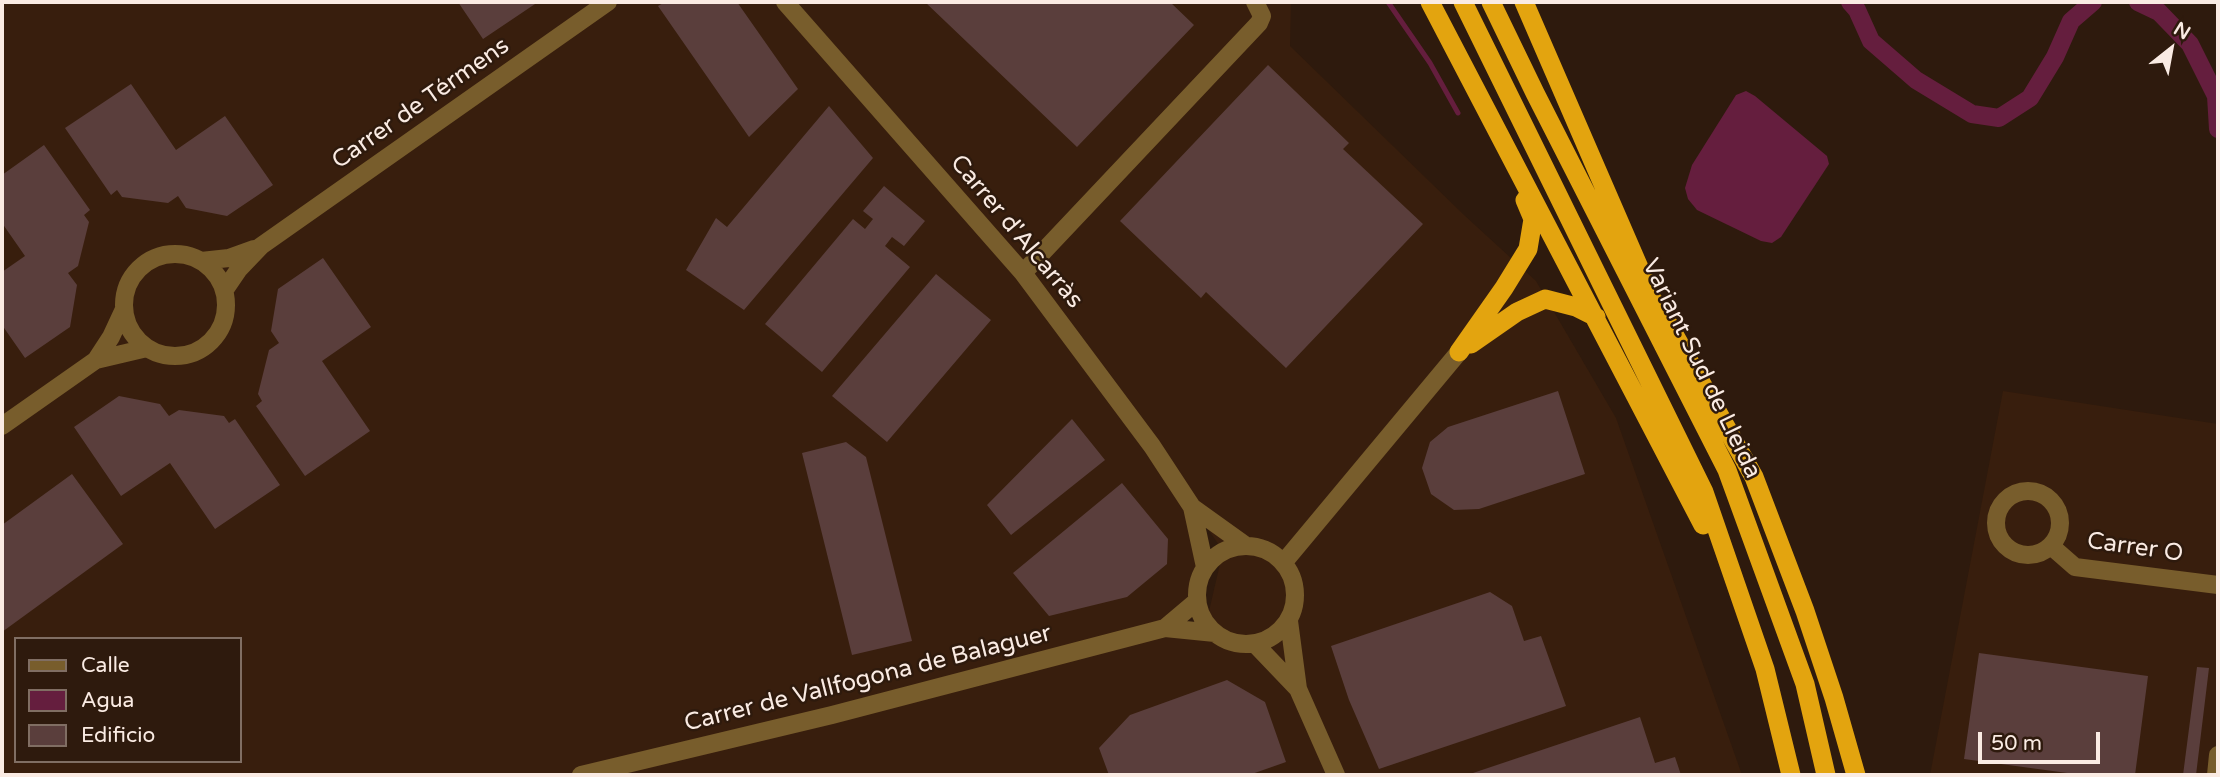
<!DOCTYPE html>
<meta charset="utf-8">
<style>
body{margin:0}
#map{position:relative;width:2220px;height:777px;overflow:hidden;background:#2e1a0d;font-family:"Varela Round",sans-serif}
canvas{display:block}
.frame{position:absolute;inset:0;border:4px solid #faebe3;pointer-events:none}
.legend{position:absolute;left:14px;top:637px;width:228px;height:126px;box-sizing:border-box;background:#2e1a0d;border:2px solid #806e63;margin:0;padding:9px 12px;list-style:none;font-size:21px;color:#faebe3}
.legend li{display:flex;align-items:center;gap:14px;height:35px}
.legend b{width:35px;border:2px solid #806e63}
.north{position:absolute;left:2136px;top:14px;width:70px;height:70px;-webkit-text-stroke:5px #2e1a0d;paint-order:stroke;rotate:31deg;font-size:19px;font-weight:700;line-height:28px;text-align:center;color:#faebe3}
.north::after{content:'';display:block;margin:auto;width:24px;height:32px;background:#faebe3;clip-path:polygon(50% 0,100% 100%,50% 72%,0 100%)}
.scale{position:absolute;left:1978px;top:732px;width:122px;height:32px;box-sizing:border-box;border:4px solid #faebe3;border-top:0;padding-left:9px;font-size:21px;line-height:24px;white-space:nowrap;color:#faebe3;-webkit-text-stroke:5px #2e1a0d;paint-order:stroke}
</style>
<div id="map">
<canvas width="2220" height="777"></canvas>
<div class="frame"></div>
<ul class="legend">
<li><b style="height:9px;background:#785d2c"></b>Calle</li>
<li><b style="height:19px;background:#651e3e"></b>Agua</li>
<li><b style="height:19px;background:#5a3e3c"></b>Edificio</li>
</ul>
<div class="north">N</div>
<div class="scale">50 m</div>
</div>
<script>
const c = document.querySelector('canvas').getContext('2d');
c.lineJoin = 'round';
function paint(path, color) { c.fillStyle = color; c.fill(path, 'evenodd'); }
const toPath = rows => new Path2D(rows.map(r => 'M' + r).join(''));
function stroke(path, color, width, dash) { c.strokeStyle = color; c.lineWidth = width; c.lineCap = dash ? 'butt' : 'round'; c.setLineDash(dash || []); c.stroke(path); }
function label(font, color, halo, rows, align = 'center') {
  c.font = font + ' "Varela Round",sans-serif'; c.lineWidth = 5; c.setLineDash([]); c.textBaseline = 'middle'; c.strokeStyle = halo; c.fillStyle = color; for (const [text, x, y, turn = 0] of rows) {
    c.save(); c.translate(x, y); c.rotate((+turn || 0) * Math.PI / 180); c.textAlign = isNaN(turn) ? turn : align; if (halo) c.strokeText(text, 0, 0); c.fillText(text, 0, 0); c.restore();
  }
}
paint(toPath([
 [2,2,1291,2,1290,46,1464,215,1536,281,1616,418,1742,775,2,775],
 [1179,487,1223,551,1206,624,1162,624,1197,592,1202,555],
 [16,639,240,639,240,761,16,761],
 [2003,391,2218,424,2218,775,1930,775]
]), '#381e0d');
paint(toPath([
 [1746,91,1755,96,1827,156,1829,164,1781,237,1772,243,1761,241,1697,210,1688,199,1685,188,1692,165,1736,95]
]), '#651e3e');
stroke(toPath([
 [1388,2,1430,63,1458,113]
]), '#651e3e', 5);
stroke(toPath([
 [1850,2,1857,10,1871,41,1916,80,1972,114,1999,118,2030,98,2055,57,2071,21,2093,2],
 [2138,2,2159,12,2190,44,2216,96,2218,129]
]), '#651e3e', 18);
paint(toPath([
 [458,2,538,2,483,39],
 [665,2,737,2,798,89,749,137,658,6],
 [925,2,1170,2,1194,25,1077,147],
 [1268,65,1349,143,1343,149,1423,224,1286,368,1206,292,1201,298,1120,221],
 [131,84,176,150,225,116,273,185,227,216,186,208,178,196,168,203,122,197,117,190,111,195,65,128],
 [829,106,873,158,744,310,686,270,716,218,727,227],
 [44,145,90,210,84,215,89,222,78,266,68,273,77,285,70,327,25,358,2,325,2,272,25,256,2,223,2,175],
 [884,186,925,221,904,246,892,237,885,246,910,267,822,372,765,324,853,219,865,229,873,219,863,211],
 [323,258,371,327,322,361,370,431,305,476,256,406,262,401,258,394,269,350,279,343,271,331,278,289],
 [936,274,991,320,887,442,832,396],
 [1558,391,1585,474,1479,509,1454,510,1431,494,1422,468,1430,442,1448,427],
 [119,396,160,404,169,416,179,410,224,416,229,423,235,419,280,485,215,529,170,463,121,496,74,427],
 [1072,419,1105,460,1011,535,987,505],
 [846,442,866,457,912,641,852,655,802,453],
 [72,474,123,544,2,632,2,525],
 [1122,483,1168,539,1167,564,1127,597,1049,616,1013,573],
 [1490,592,1512,606,1524,641,1541,636,1566,706,1379,769,1349,700,1331,646],
 [1979,653,2148,676,2135,775,2082,775,1964,759],
 [2197,667,2209,668,2196,775,2183,775],
 [1227,680,1265,702,1286,762,1249,775,1109,775,1099,748,1130,715],
 [1640,717,1655,763,1675,757,1681,775,1467,775]
]), '#5a3e3c');
stroke(toPath([
 [785,2,1023,273,1152,446,1192,507,1205,567],
 '124 305a51 51 0 1 1 102 0a51 51 0 1 1-102 0Z',
 [201,261,229,258,254,249],
 [1023,273,1259,23,1262,16,1255,2],
 [224,291,239,269,261,246,608,2],
 [96,360,147,348],
 [2,426,96,360,111,337,124,309],
 '1996 523a32 32 0 1 1 64 0a32 32 0 1 1-64 0Z',
 [1192,507,1245,545],
 '1197 595a49 49 0 1 1 98 0a49 49 0 1 1-98 0Z',
 [2051,546,2075,567,2218,585],
 [1284,562,1459,352],
 [1289,621,1298,689,1336,775],
 [1165,628,1197,601],
 [1255,644,1298,689],
 [581,775,832,715,1165,628,1215,633],
 [2216,775,2218,755]
]), '#785d2c', 18);
stroke(toPath([
 [1430,2,1703,525],
 [1463,2,1704,492,1765,669,1791,775],
 [1491,2,1535,93,1727,470,1805,684,1826,775],
 [1524,2,1651,295],
 [1657,304,1754,477,1805,611,1834,698,1856,775],
 [1471,344,1517,312,1545,299,1576,307,1596,317],
 [1459,352,1504,288,1528,249,1533,219,1525,200]
]), '#e3a40f', 19);
label('24px', '#faebe3', '#2e1a0d', [
 ["Carrer de Térmens",421,104,-35],
 ["Carrer d'Alcarràs",1016,232,50],
 ["Variant Sud de Lleida",1701,369,64],
 ["Carrer O",2135,548,8],
 ["Carrer de Vallfogona de Balaguer",868,679,-14]
]);
</script>
